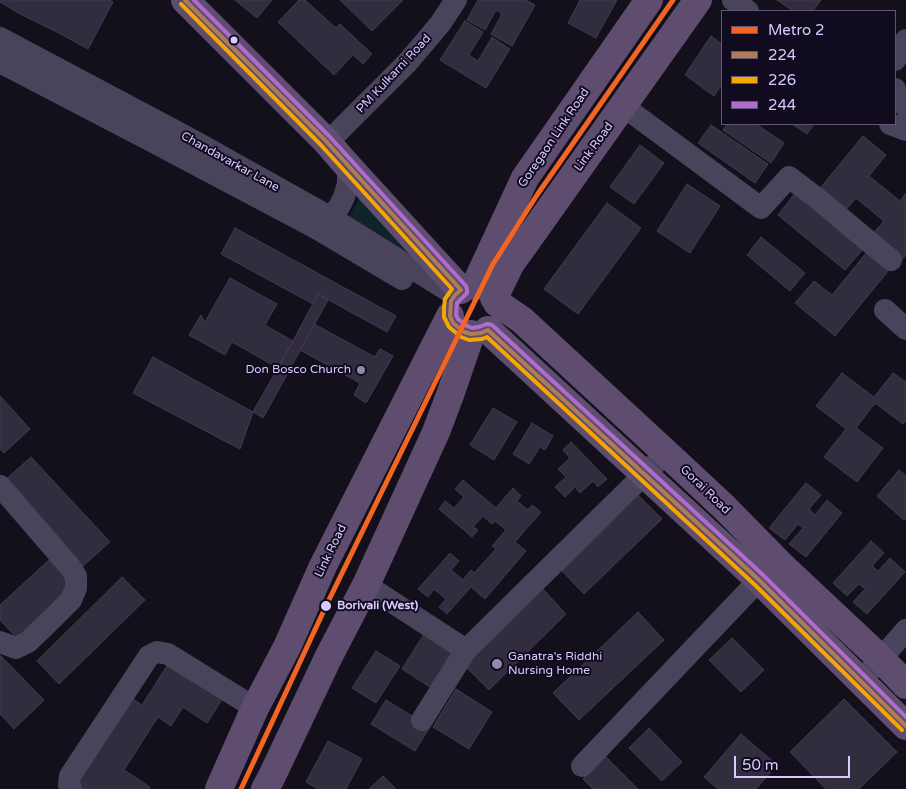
<!DOCTYPE html>
<style>
body{margin:0}
#map{position:relative;width:906px;height:789px;overflow:hidden;background:#13101b;font-family:"Varela Round",sans-serif}
canvas{display:block}
.legend{position:absolute;left:721px;top:10px;width:175px;height:115px;box-sizing:border-box;background:#110b20;border:1px solid #605779;margin:0;padding:6px 9px;list-style:none;font-size:15px;color:#d7caff}
.legend li{display:flex;align-items:center;gap:10px;height:25px}
.legend b{width:25px;border:1px solid #605779}
.scale{position:absolute;left:734px;top:756px;width:116px;height:22px;box-sizing:border-box;border:2px solid #d7caff;border-top:0;padding-left:6px;font-size:15px;line-height:18px;white-space:nowrap;color:#d7caff;-webkit-text-stroke:4px #110b20;paint-order:stroke}
</style>
<div id="map">
<canvas width="906" height="789"></canvas>
<ul class="legend">
<li><b style="height:6px;background:#f26522"></b>Metro 2</li>
<li><b style="height:6px;background:#b07c57"></b>224</li>
<li><b style="height:6px;background:#f7a600"></b>226</li>
<li><b style="height:6px;background:#b06ccc"></b>244</li>
</ul>
<div class="scale">50 m</div>
</div>
<script>
const c = document.querySelector('canvas').getContext('2d');
c.lineJoin = 'round';
function paint(path, color) { c.fillStyle = color; c.fill(path, 'evenodd'); }
const toPath = rows => new Path2D(rows.map(r => 'M' + r).join(''));
function stroke(path, color, width, dash) { c.strokeStyle = color; c.lineWidth = width; c.lineCap = dash ? 'butt' : 'round'; c.setLineDash(dash || []); c.stroke(path); }
function label(font, color, halo, rows, align = 'center') {
  c.font = font + ' "Varela Round",sans-serif'; c.lineWidth = 4; c.setLineDash([]); c.textBaseline = 'middle'; c.strokeStyle = halo; c.fillStyle = color; for (const [text, x, y, turn = 0] of rows) {
    c.save(); c.translate(x, y); c.rotate((+turn || 0) * Math.PI / 180); c.textAlign = isNaN(turn) ? turn : align; if (halo) c.strokeText(text, 0, 0); c.fillText(text, 0, 0); c.restore();
  }
}
paint(toPath([
 [361,195,428,264,349,217]
]), '#0f2428');
const building = toPath([
 [0,0,110,0,113,2,88,49,55,31,20,14,0,2,0,0],
 [235,0,272,0,257,18,235,0],
 [299,0,305,0,336,28,340,24,372,54,363,64,353,55,334,75,278,22,299,0],
 [340,0,403,0,372,31,340,0],
 [478,0,526,0,535,5,512,46,491,34,502,14,496,10,485,30,467,20,478,0],
 [580,0,617,0,596,38,568,23,580,0],
 [777,0,821,0,813,11,793,11,777,0],
 [465,21,483,32,469,55,478,61,492,37,510,49,486,88,440,60,465,21],
 [711,36,722,44,722,84,714,96,685,75,711,36],
 [727,124,756,124,784,143,771,163,723,130,727,124],
 [792,124,814,124,807,134,792,124],
 [711,125,768,164,755,183,698,143,711,125],
 [863,136,886,155,869,176,900,201,906,193,906,255,901,261,871,236,884,221,856,198,843,213,817,192,863,136],
 [640,145,664,163,634,204,610,187,640,145],
 [687,184,720,206,690,253,657,231,687,184],
 [796,192,864,248,845,270,778,215,796,192],
 [607,203,641,228,578,314,544,289,607,203],
 [235,228,396,316,387,332,318,294,313,304,221,254,235,228],
 [761,237,805,273,790,291,747,255,761,237],
 [867,252,889,270,835,336,795,303,814,281,832,295,867,252],
 [230,278,277,304,265,325,293,341,278,368,232,342,225,355,189,335,201,315,205,322,230,278],
 [318,294,328,300,263,418,253,412,293,341,318,294],
 [314,324,375,357,380,349,393,356,366,403,354,395,360,383,300,350,314,324],
 [153,357,253,412,240,449,133,393,153,357],
 [842,373,874,397,893,373,906,382,906,421,903,424,875,403,856,428,883,448,857,482,824,457,846,429,816,406,842,373],
 [0,396,30,429,4,453,0,449,0,396],
 [493,408,517,422,494,460,470,445,493,408],
 [532,423,553,436,545,450,540,447,529,464,513,454,532,423],
 [571,442,607,479,598,487,593,481,580,493,575,487,565,497,555,487,566,477,558,469,570,458,563,450,571,442],
 [31,457,110,542,83,566,4,481,31,457],
 [899,470,906,476,906,518,904,520,877,496,899,470],
 [463,480,496,508,513,488,521,496,517,501,528,510,532,505,541,512,515,542,526,551,485,599,471,587,447,614,439,607,446,599,434,589,428,597,418,589,450,553,459,561,451,570,463,580,471,570,474,573,496,549,492,546,506,530,495,521,492,524,483,516,473,527,478,530,472,537,439,509,445,501,454,508,464,497,455,489,463,480],
 [806,483,821,495,809,509,815,515,827,500,842,513,806,557,789,544,803,528,798,524,785,540,769,528,806,483],
 [639,496,662,519,584,594,562,571,639,496],
 [871,541,884,553,872,566,878,571,890,558,905,572,867,614,853,602,865,589,859,584,847,596,833,583,871,541],
 [49,560,75,588,19,640,0,620,0,605,49,560],
 [122,577,145,600,59,684,37,661,122,577],
 [540,586,566,614,489,690,462,663,540,586],
 [638,612,664,640,579,720,553,693,638,612],
 [426,631,454,648,430,687,402,669,426,631],
 [732,638,764,670,741,692,709,660,732,638],
 [376,651,400,666,376,703,352,688,376,651],
 [0,655,44,700,14,729,0,714,0,655],
 [172,658,226,693,207,723,183,707,171,726,158,717,124,770,150,787,149,789,83,789,73,782,128,696,142,705,172,658],
 [456,689,492,712,469,749,433,727,456,689],
 [844,699,897,752,859,789,826,789,790,752,844,699],
 [386,700,430,727,415,751,371,724,386,700],
 [649,728,682,762,662,781,629,748,649,728],
 [741,734,777,765,756,789,718,789,704,777,741,734],
 [328,741,362,759,346,789,318,789,306,782,328,741],
 [606,757,638,789,593,789,583,779,606,757],
 [383,776,396,789,369,789,383,776]
]);
paint(building, '#322d3e');
stroke(building, '#413a50', 1);
stroke(toPath([
 [733,0,748,11],
 [0,38,192,140,330,217,455,295],
 [895,60,906,40],
 [0,62,142,136,316,228,402,279],
 [895,89,897,98,906,107],
 [623,106,761,208,789,177,818,199,891,260],
 [890,124,906,130],
 [327,143,407,63,440,24,456,0],
 [318,226,330,217,339,207,344,197,348,184,348,175,346,164],
 [885,310,906,329],
 [0,486,70,567,76,576,76,588,71,600,56,615,28,642,16,648,0,642],
 [366,585,466,650],
 [861,680,881,659,906,630],
 [422,720,466,650,666,453],
 [582,766,759,580],
 [71,789,69,785,70,776,149,656,157,652,168,654,255,708]
]), '#49445c', 22);
stroke(toPath([
 [185,0,325,140,346,164,461,290],
 [475,286,525,178,649,0],
 [494,298,511,263,522,248,698,0],
 [497,303,522,320,679,465,724,507,783,567,881,659,906,685],
 [488,330,759,580,906,726],
 [219,789,255,708,287,647,323,566,450,316],
 [265,789,271,778,329,656,366,585,436,432,450,395,471,334]
]), '#5e4d6e', 28);
stroke(toPath([
 [185,0,325,140,461,290,455,295,451,301,450,316,453,323,464,332,471,334,481,333,488,330,759,580,906,726]
]), '#b07c57', 4);
stroke(toPath([
 [181,4,320,144,452,289,445,299,444,307,444,317,449,327,461,337,469,340,482,339,487,337,755,585,902,730]
]), '#f7a600', 4);
stroke(toPath([
 [194,0,329,136,466,286,467,289,467,293,457,303,456,315,458,319,467,326,472,328,479,327,487,324,492,325,763,575,906,717]
]), '#b06ccc', 4);
stroke(toPath([
 [241,789,326,606,493,264,537,195,673,0]
]), '#f26522', 5);
for (const [x, y, r, color] of [
 [234,40,4.5,"#d7caff"],
 [361,370,5,"#9289af"],
 [326,606,6,"#d7caff"],
 [497,664,6,"#9289af"]
]) { const dot = new Path2D(); dot.arc(x, y, r, 0, 2 * Math.PI); c.fillStyle = color; c.fill(dot); stroke(dot, '#110b20', 2); }
label('12px', '#d7caff', '#110b20', [
 ["PM Kulkarni Road",394,74,-47],
 ["Goregaon Link Road",554,138,-56],
 ["Link Road",594,147,-54],
 ["Chandavarkar Lane",230,162,29],
 ["Gorai Road",705,490,44],
 ["Link Road",331,551,-64]
]);
label('12px', '#d7caff', '#110b20', [
 ["Don Bosco Church",351,370],
 ["Ganatra's Riddhi",508,657,"left"],
 ["Nursing Home",508,671,"left"]
], 'right');
label('bold 12px', '#d7caff', '#110b20', [
 ["Borivali (West)",337,606]
], 'left');
</script>
